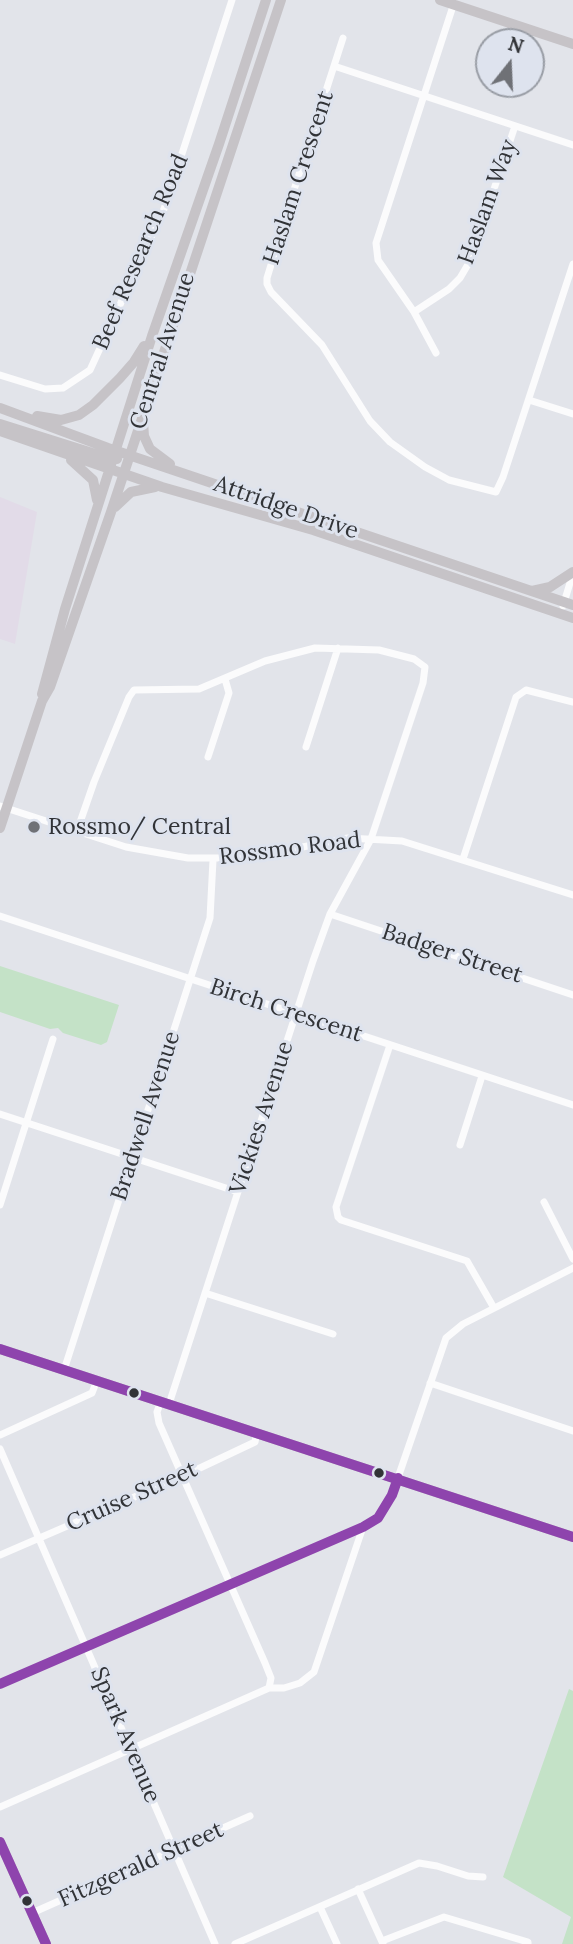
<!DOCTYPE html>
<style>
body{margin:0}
#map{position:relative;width:573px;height:1944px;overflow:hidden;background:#e2e4ea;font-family:Lora,serif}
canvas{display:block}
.north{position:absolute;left:475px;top:28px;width:70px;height:70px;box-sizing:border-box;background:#dee3ee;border:2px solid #999da5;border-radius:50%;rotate:18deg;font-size:19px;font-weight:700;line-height:28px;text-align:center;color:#313337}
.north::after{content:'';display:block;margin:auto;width:24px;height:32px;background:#6f7176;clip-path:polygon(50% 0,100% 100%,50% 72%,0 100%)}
</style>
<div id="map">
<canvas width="573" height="1944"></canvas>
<div class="north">N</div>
</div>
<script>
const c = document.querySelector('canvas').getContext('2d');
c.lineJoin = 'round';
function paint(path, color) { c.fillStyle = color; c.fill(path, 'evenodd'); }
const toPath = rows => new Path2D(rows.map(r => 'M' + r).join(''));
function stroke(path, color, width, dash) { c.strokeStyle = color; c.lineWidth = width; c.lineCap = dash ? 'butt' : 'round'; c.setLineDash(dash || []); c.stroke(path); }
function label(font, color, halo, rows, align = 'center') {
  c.font = font + ' Lora,serif'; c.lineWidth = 6; c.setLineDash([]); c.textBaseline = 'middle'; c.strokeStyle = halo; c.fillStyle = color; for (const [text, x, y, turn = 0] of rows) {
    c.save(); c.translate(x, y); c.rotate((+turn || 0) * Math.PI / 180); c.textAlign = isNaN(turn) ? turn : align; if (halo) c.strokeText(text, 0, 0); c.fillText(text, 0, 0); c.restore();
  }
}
paint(toPath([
 [0,497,37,512,15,644,0,639]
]), '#e2dbe8');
paint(toPath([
 [0,966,119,1005,107,1042,101,1045,63,1033,58,1028,50,1029,0,1012],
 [569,1689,573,1691,573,1944,562,1944,571,1917,503,1877]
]), '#c4e2c7');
stroke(toPath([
 [454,3,376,243,378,260,414,312,449,289,460,278,470,261,515,126],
 [343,38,293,193,267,278,267,284,271,292,322,345,370,421,390,442,425,467,449,480,496,492,503,477,573,264],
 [334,66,573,145],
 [414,312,436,353],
 [0,375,45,389,63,388,90,370,164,209,232,0],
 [529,400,573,414],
 [563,606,573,573],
 [306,747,338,648],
 [208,757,229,693,225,679],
 [0,806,126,847,188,858,247,858,348,838,402,841,573,895],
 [77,831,94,782,129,697,134,690,199,689,265,661,315,648,379,650,414,659,425,667,423,683,371,839,330,914,313,961,169,1404],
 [463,859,516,697,526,690,573,702],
 [330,914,573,995],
 [0,916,573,1105],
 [390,1045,336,1207,338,1217,341,1220,467,1261,494,1308],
 [0,1114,238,1192],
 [460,1145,482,1076],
 [544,1202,573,1259],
 [0,1205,53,1039],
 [205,1293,333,1334],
 [64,1370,210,918,213,860],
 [430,1383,573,1431],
 [161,1401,157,1412,159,1423,265,1663,271,1678,269,1688],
 [0,1435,92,1393,97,1380],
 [0,1449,215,1944],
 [0,1555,183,1476,255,1442,257,1432],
 [0,1684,363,1527,378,1518,392,1495,446,1338,463,1324,573,1268],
 [0,1807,269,1688,284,1688,300,1683,314,1672,363,1527],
 [358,1889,383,1944],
 [320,1907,337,1944],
 [32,1913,250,1816],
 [382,1941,444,1917,528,1942,528,1944],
 [235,1944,419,1863,437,1866,468,1876,483,1877]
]), '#fbfbfc', 7);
stroke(toPath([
 [440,0,573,44],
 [0,408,108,448,573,605],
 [37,416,61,420,79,415,93,405,120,378,134,362,144,346],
 [143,422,144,436,150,449,170,464],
 [0,424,105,457,117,459],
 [0,431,162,487,313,530,573,618],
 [71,460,93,480,97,500],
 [115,507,131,492,155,487],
 [532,591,550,587,573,572],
 [42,694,65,609,152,336,219,144,266,0],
 [0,828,42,701,50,687,111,512,281,0],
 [0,1349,573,1537],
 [0,1842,46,1944]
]), '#c6c3c7', 10);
stroke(toPath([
 [0,1349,573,1537],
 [0,1684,363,1527,378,1518,392,1495,398,1478],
 [0,1842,46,1944]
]), '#8e44ad', 10);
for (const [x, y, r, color] of [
 [34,827,7,"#6f7176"],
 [134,1393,6,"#313337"],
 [379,1473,6,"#313337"],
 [27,1901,6,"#313337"]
]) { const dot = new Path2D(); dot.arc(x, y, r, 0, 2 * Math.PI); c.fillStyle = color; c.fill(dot); stroke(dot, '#dee3ee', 2.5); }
label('23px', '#313337', '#dee3ee', [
 ["Haslam Crescent",299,178,-72],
 ["Haslam Way",488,202,-70],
 ["Beef Research Road",141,252,-67],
 ["Central Avenue",163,351,-72],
 ["Attridge Drive",286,508,19],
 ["Rossmo Road",290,849,-7],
 ["Badger Street",452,954,18],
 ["Birch Crescent",286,1011,18],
 ["Bradwell Avenue",146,1116,-72],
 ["Vickies Avenue",262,1118,-72],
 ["Cruise Street",132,1497,-24],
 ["Spark Avenue",125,1735,67],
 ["Fitzgerald Street",141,1865,-24]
]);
label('23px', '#313337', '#dee3ee', [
 ["Rossmo/ Central",48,827]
], 'left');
</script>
